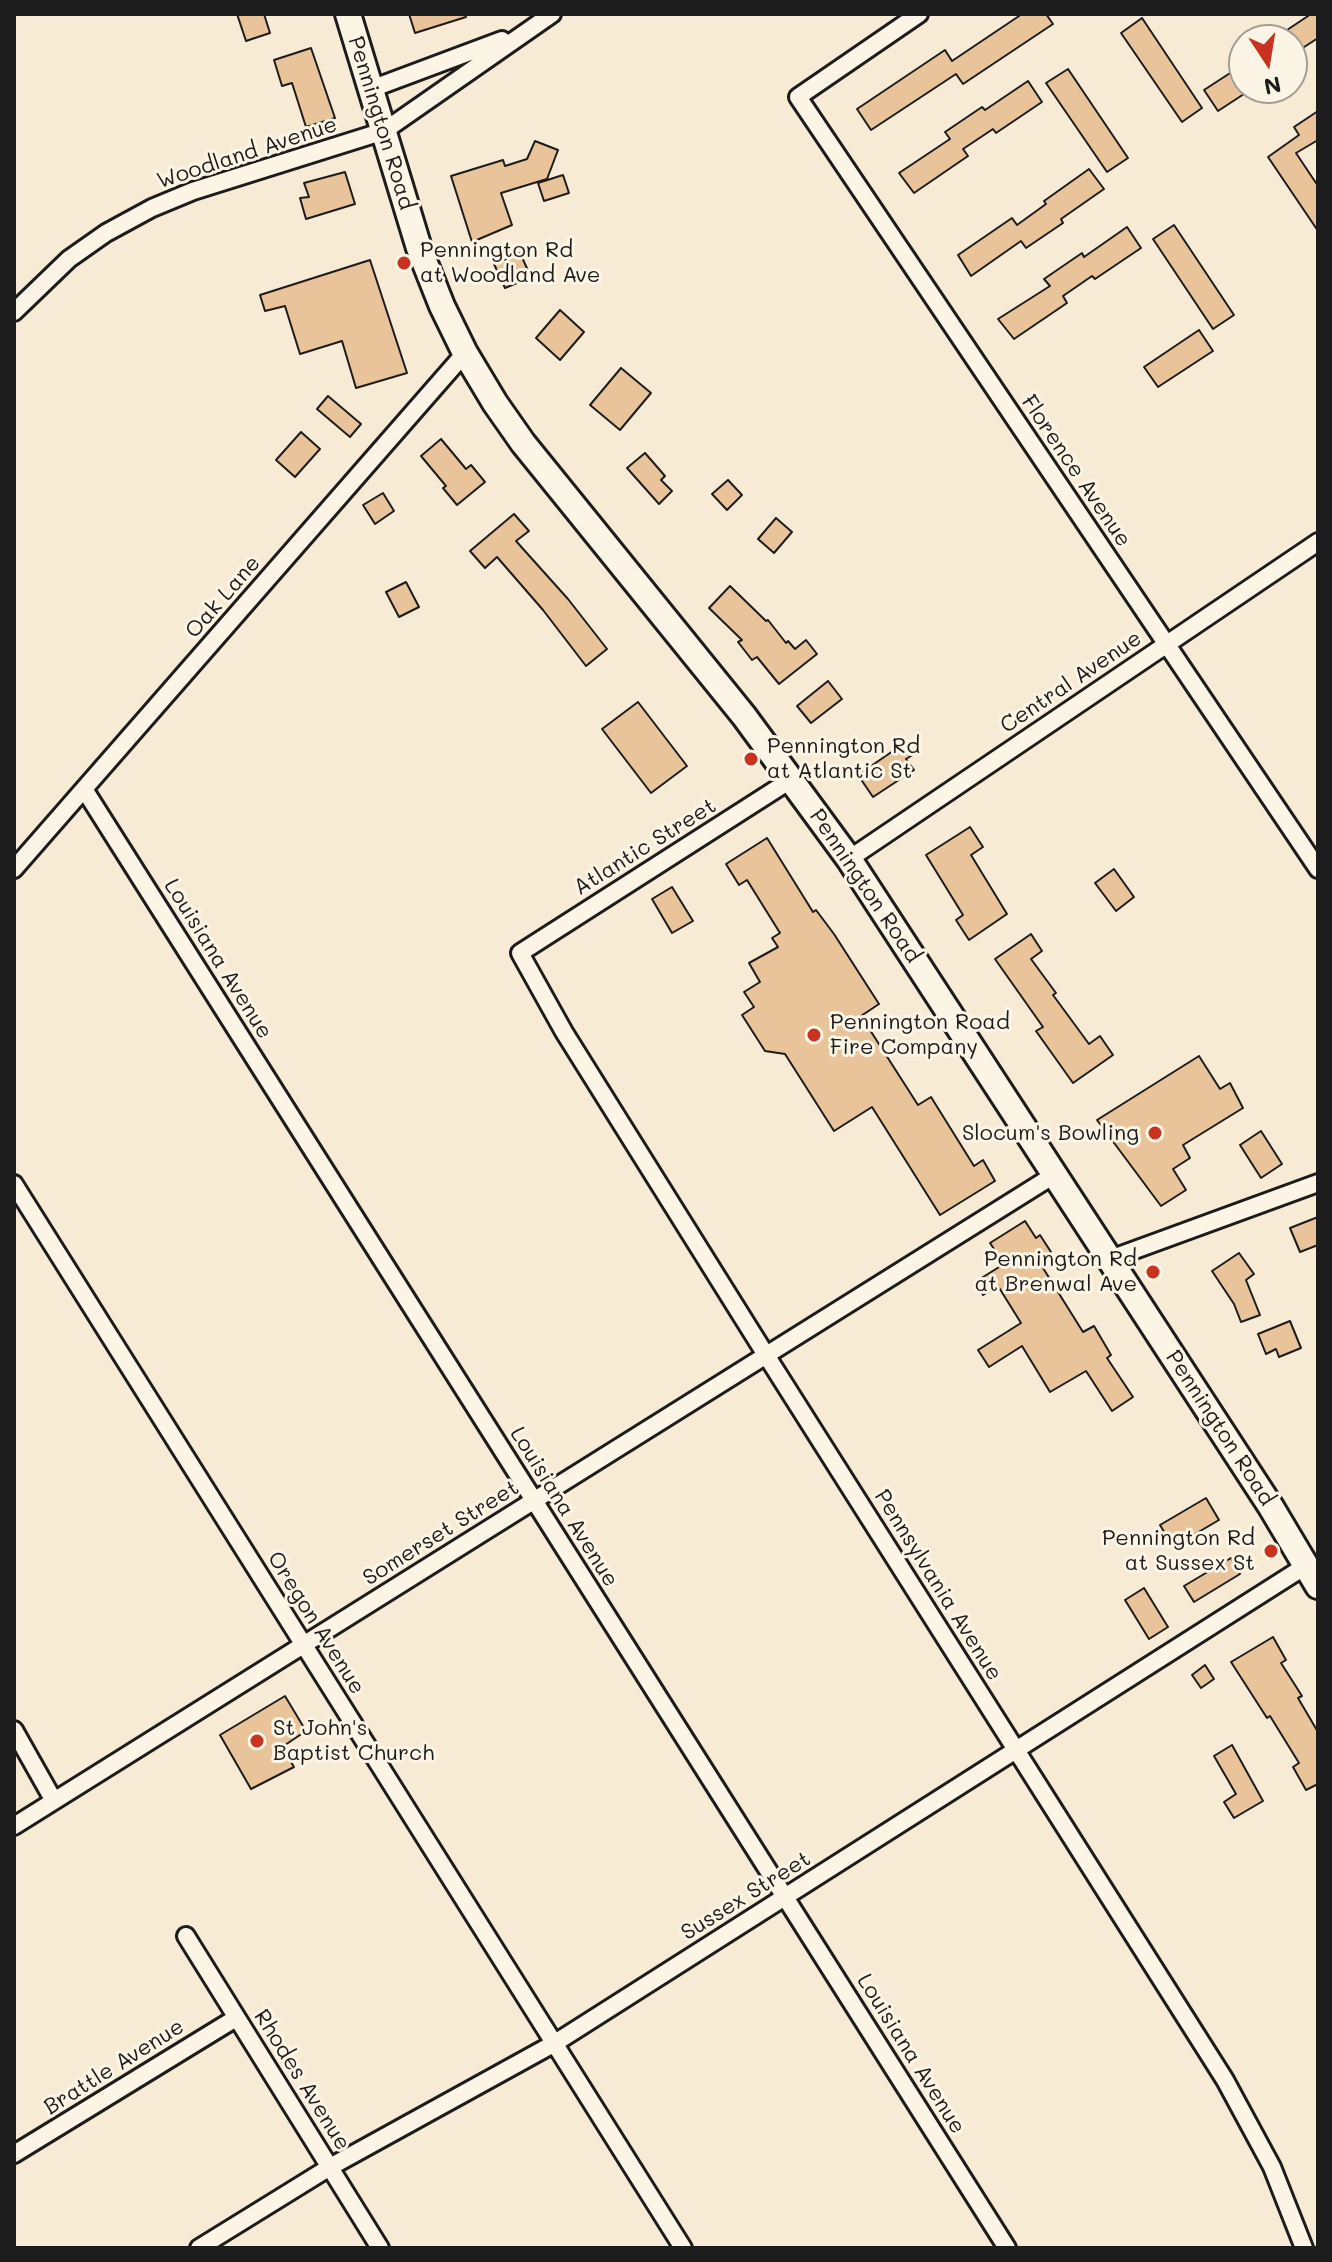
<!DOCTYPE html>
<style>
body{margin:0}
#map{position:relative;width:1332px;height:2262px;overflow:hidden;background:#f8ebd6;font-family:Mali,sans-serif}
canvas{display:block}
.frame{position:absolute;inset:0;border:16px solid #1c1c1c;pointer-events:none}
.north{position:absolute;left:1228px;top:24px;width:80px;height:80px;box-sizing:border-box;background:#fcf5e5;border:2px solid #a29e95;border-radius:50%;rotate:168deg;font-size:22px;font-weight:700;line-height:32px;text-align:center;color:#1c1c1c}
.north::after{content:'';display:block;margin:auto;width:28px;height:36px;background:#c8321e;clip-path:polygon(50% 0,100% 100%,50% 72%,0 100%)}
</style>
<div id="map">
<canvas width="1332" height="2262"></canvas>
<div class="frame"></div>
<div class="north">N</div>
</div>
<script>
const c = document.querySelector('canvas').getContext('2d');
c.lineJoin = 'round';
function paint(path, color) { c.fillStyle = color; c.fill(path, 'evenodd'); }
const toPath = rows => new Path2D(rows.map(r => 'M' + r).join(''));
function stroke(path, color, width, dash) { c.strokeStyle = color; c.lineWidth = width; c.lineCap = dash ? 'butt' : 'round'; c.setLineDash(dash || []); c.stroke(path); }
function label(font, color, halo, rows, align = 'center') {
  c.font = font + ' Mali,sans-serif'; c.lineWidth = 6; c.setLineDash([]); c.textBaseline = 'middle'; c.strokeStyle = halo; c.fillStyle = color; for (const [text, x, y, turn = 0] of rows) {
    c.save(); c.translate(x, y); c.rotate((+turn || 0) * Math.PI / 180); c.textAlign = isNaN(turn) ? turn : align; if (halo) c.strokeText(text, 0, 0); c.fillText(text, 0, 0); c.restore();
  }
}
const building = toPath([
 [237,14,264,14,270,33,246,41,237,14],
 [409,14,465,14,466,17,415,33,409,14],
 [1022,14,1046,14,1053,24,963,84,956,74,871,130,857,109,945,50,952,61,1022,14],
 [1311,14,1318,14,1318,38,1292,55,1292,40,1272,40,1311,14],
 [1142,18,1202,108,1182,122,1121,33,1142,18],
 [311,48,335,118,306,127,292,83,282,86,274,60,311,48],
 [1244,64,1244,94,1218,111,1204,90,1244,64],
 [1068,69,1128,158,1107,172,1046,83,1068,69],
 [1028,81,1042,102,996,133,993,129,963,149,968,156,914,193,899,173,950,139,945,132,982,107,985,110,1028,81],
 [1318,111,1318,140,1296,153,1318,186,1318,231,1268,157,1299,135,1294,127,1318,111],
 [535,141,558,150,547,179,501,193,512,225,472,242,451,176,503,160,505,166,527,159,535,141],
 [1089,169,1104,189,1061,219,1063,223,1026,248,1021,241,971,276,958,255,1012,218,1017,225,1046,204,1044,201,1089,169],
 [345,172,355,204,306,219,300,198,309,197,304,183,345,172],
 [563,175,569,193,544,201,538,183,563,175],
 [1174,225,1234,315,1213,329,1153,239,1174,225],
 [1127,227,1141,248,1095,279,1092,276,1063,296,1067,303,1014,339,998,319,1050,286,1044,279,1082,253,1084,257,1127,227],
 [520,253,531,277,505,288,494,264,520,253],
 [370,260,407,373,356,388,342,341,300,354,285,306,265,311,260,295,370,260],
 [560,310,584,332,560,360,536,338,560,310],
 [1199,330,1213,351,1158,387,1144,367,1199,330],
 [621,368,651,393,620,430,590,405,621,368],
 [328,396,361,424,350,437,317,409,328,396],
 [301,432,320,449,295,477,276,460,301,432],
 [441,439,466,469,471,465,485,482,457,505,443,488,446,486,421,456,441,439],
 [645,453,665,476,661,480,672,491,659,504,627,468,645,453],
 [728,480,742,495,727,510,712,494,728,480],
 [383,493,394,511,375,524,363,505,383,493],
 [514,514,529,531,516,541,568,599,607,649,586,666,543,610,497,557,485,568,470,551,514,514],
 [776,518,792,532,774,553,758,539,776,518],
 [406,582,419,607,399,617,386,592,406,582],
 [730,586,766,621,768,620,786,643,788,641,795,649,806,640,817,654,779,684,757,657,752,660,738,642,742,640,709,608,730,586],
 [828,681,842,699,811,723,797,706,828,681],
 [638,702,687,766,651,793,602,729,638,702],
 [906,742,914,754,906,759,914,770,873,797,858,775,906,742],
 [970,827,983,847,971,855,1007,914,969,940,956,920,963,915,926,855,970,827],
 [767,838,813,912,816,910,834,934,879,1004,861,1016,918,1105,931,1097,974,1166,983,1160,995,1181,940,1215,872,1107,834,1131,785,1054,765,1051,742,1015,754,1007,744,992,760,982,749,963,778,947,772,938,780,933,747,880,739,885,726,864,767,838],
 [1114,869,1134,897,1116,911,1095,883,1114,869],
 [672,887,693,921,672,933,652,899,672,887],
 [1031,934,1042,951,1031,959,1056,993,1053,995,1089,1044,1100,1036,1113,1055,1073,1083,1036,1031,1043,1027,995,959,1031,934],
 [1199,1056,1220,1089,1230,1083,1243,1108,1183,1145,1190,1158,1173,1169,1186,1190,1161,1206,1097,1120,1199,1056],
 [1261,1131,1282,1164,1261,1178,1240,1145,1261,1131],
 [1318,1217,1318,1245,1300,1252,1290,1228,1318,1217],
 [1025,1221,1036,1238,1040,1235,1051,1252,1038,1260,1083,1332,1094,1326,1111,1355,1107,1358,1133,1397,1112,1411,1086,1371,1050,1392,1022,1346,989,1367,978,1350,1021,1323,998,1286,983,1295,975,1282,1004,1264,990,1243,1025,1221],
 [1239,1253,1254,1274,1246,1280,1260,1315,1241,1322,1234,1304,1212,1271,1239,1253],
 [1290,1321,1301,1348,1279,1357,1276,1349,1266,1354,1258,1334,1290,1321],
 [1206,1498,1219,1520,1173,1547,1160,1525,1206,1498],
 [1231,1558,1240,1574,1194,1602,1184,1586,1231,1558],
 [1144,1588,1168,1627,1149,1639,1125,1600,1144,1588],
 [1273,1637,1286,1660,1281,1663,1302,1696,1298,1698,1318,1732,1318,1784,1306,1790,1293,1767,1299,1763,1270,1716,1267,1718,1231,1662,1273,1637],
 [1205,1665,1214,1679,1201,1688,1192,1675,1205,1665],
 [285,1696,306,1731,282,1747,294,1767,251,1789,220,1735,285,1696],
 [1232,1745,1263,1801,1234,1818,1224,1802,1236,1794,1214,1756,1232,1745]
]);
paint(building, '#e9c39a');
stroke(building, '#1c1c1c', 2);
const street = toPath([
 [919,14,798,97,1318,869],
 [371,89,502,40],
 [14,312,69,259,106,233,152,208,193,191,384,131,552,14],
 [792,779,520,953,564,1032,766,1355,1225,2080,1272,2167,1304,2248],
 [84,789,1007,2248],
 [849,859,1318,542],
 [14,869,465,353],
 [14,1184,683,2248],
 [1110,1259,1318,1183],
 [14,1730,54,1801],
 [14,1826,1054,1175],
 [186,1936,380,2248],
 [14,2154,236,2018],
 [199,2248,330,2167,555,2043,1307,1565]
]);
const primary = toPath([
 [348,14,419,248,442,306,465,353,495,403,523,443,744,716,849,859,1271,1507,1318,1586]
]);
stroke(street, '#1c1c1c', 22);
stroke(primary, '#1c1c1c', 30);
stroke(street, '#fcf5e5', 16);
stroke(primary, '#fcf5e5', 24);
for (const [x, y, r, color] of [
 [404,263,8,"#c8321e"],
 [751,759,8,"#c8321e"],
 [814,1035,8,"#c8321e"],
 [1155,1133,8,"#c8321e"],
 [1153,1272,8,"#c8321e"],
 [1271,1551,8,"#c8321e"],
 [257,1741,8,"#c8321e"]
]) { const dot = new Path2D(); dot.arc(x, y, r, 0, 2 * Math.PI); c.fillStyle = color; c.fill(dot); stroke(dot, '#fcf5e5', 3); }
label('22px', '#1c1c1c', '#fcf5e5', [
 ["Pennington Road",381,123,73],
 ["Woodland Avenue",247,153,-18],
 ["Florence Avenue",1076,471,56],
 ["Oak Lane",223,597,-49],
 ["Central Avenue",1071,682,-34],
 ["Atlantic Street",645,847,-32],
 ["Pennington Road",865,886,56],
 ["Louisiana Avenue",218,959,58],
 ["Pennington Road",1220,1428,57],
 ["Louisiana Avenue",564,1507,58],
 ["Somerset Street",441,1533,-32],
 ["Pennsylvania Avenue",938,1585,58],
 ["Oregon Avenue",316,1623,58],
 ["Sussex Street",746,1896,-32],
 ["Louisiana Avenue",911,2054,58],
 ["Brattle Avenue",114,2067,-32],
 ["Rhodes Avenue",302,2080,58]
]);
label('22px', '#1c1c1c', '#fcf5e5', [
 ["Pennington Rd",420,250],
 ["at Woodland Ave",420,275],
 ["Pennington Rd",767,746],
 ["at Atlantic St",767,771],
 ["Pennington Road",830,1022],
 ["Fire Company",830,1047],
 ["Slocum's Bowling",1139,1133,"right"],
 ["Pennington Rd",1137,1259,"right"],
 ["at Brenwal Ave",1137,1284,"right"],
 ["Pennington Rd",1255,1538,"right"],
 ["at Sussex St",1255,1563,"right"],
 ["St John's",273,1728],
 ["Baptist Church",273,1753]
], 'left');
</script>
